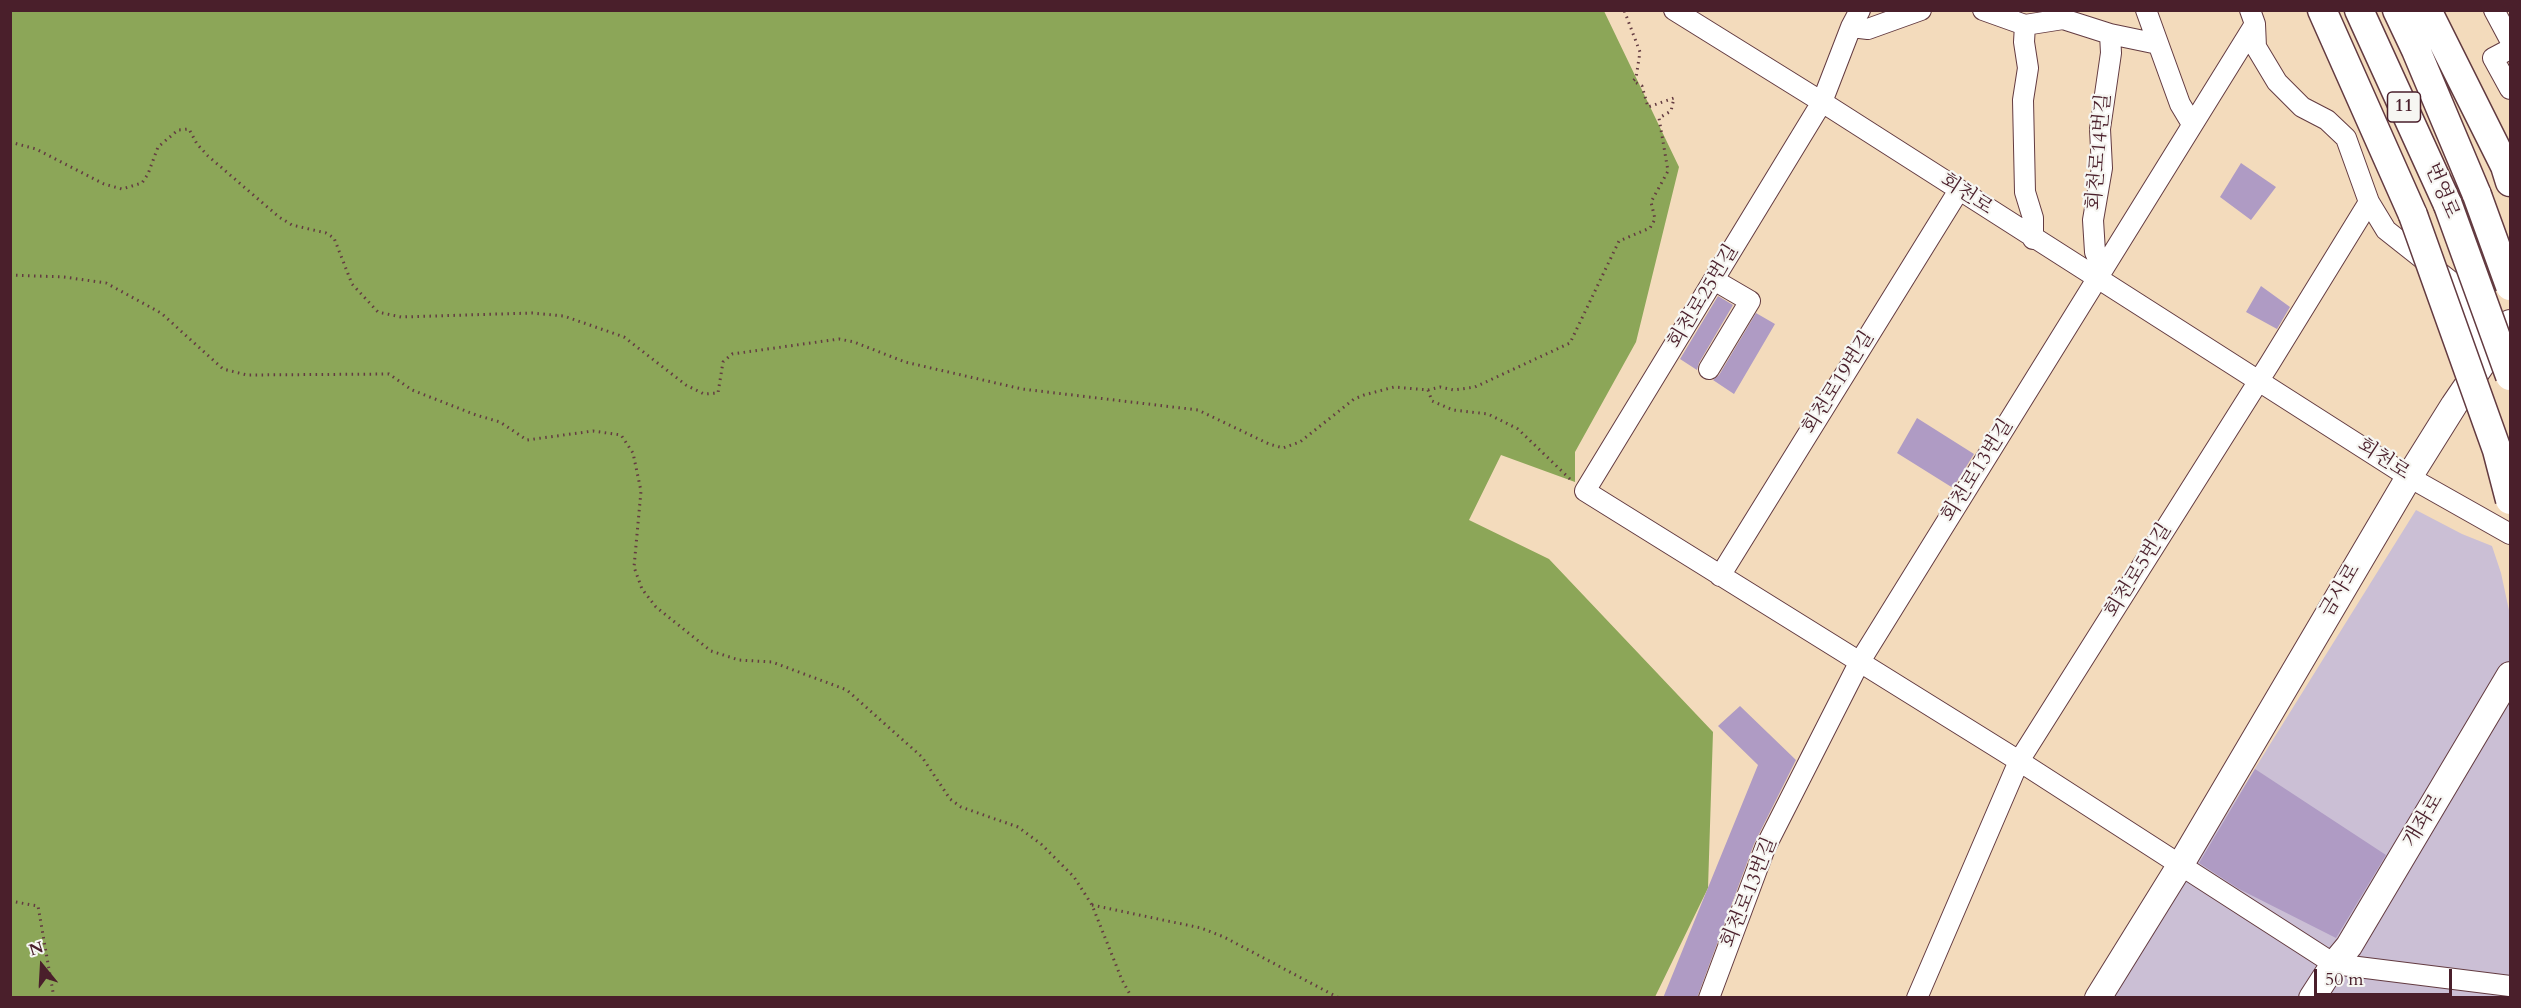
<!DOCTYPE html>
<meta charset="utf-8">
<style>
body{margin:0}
#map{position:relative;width:2521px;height:1008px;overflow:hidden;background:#f3dbbc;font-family:Cardo,serif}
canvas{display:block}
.frame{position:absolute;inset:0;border:12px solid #4a1f2b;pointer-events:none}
.north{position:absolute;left:12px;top:936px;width:60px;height:60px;-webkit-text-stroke:4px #f6f6f2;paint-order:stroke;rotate:342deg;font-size:16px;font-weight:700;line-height:24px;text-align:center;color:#4a1f2b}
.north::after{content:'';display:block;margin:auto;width:21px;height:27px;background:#4a1f2b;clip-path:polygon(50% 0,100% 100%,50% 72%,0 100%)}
.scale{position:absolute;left:2314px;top:969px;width:138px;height:27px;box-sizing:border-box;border:3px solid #4a1f2b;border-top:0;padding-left:8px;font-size:18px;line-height:21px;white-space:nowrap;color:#4a1f2b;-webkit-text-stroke:4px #f6f6f2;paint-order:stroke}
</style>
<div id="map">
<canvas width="2521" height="1008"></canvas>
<div class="frame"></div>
<div class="north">N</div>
<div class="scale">50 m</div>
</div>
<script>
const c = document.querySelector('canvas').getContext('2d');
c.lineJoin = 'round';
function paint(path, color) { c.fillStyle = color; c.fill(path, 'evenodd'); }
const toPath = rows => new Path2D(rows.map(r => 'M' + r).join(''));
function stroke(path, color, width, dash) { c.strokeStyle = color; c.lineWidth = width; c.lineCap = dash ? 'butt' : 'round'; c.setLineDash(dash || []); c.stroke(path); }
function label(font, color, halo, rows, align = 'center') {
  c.font = font + ' Cardo,"Noto Serif KR",serif'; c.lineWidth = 4.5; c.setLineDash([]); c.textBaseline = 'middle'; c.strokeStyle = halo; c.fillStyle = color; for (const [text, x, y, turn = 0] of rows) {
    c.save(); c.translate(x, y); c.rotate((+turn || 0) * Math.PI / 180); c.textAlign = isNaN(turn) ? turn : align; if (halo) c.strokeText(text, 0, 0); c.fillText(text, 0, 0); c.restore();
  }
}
paint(toPath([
 [2416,510,2462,534,2492,546,2501,573,2510,615,2510,997,2112,998]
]), '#cbbfd5');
paint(toPath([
 [10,11,1604,11,1679,167,1636,342,1575,452,1575,482,1501,455,1469,520,1549,559,1713,732,1708,888,1655,997,11,997]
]), '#8ca658');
paint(toPath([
 [2241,163,2276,187,2251,220,2220,197],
 [2261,286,2290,307,2277,329,2246,312],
 [1718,296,1733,305,1699,363,1697,370,1680,359],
 [1756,313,1775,324,1734,394,1713,380,1719,375],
 [1917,418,1974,454,1953,488,1897,453],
 [1740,706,1796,760,1754,844,1697,998,1663,998,1758,765,1718,726],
 [2255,769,2386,855,2336,938,2239,889,2199,863]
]), '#af9bc4');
const minor = toPath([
 [1674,10,1822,102,2409,477,2510,534],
 [1860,10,1851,27,1822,102,1585,491,2019,761,2334,964,2510,986],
 [1983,10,2025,25,2063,19,2110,34,2158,44],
 [2146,10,2180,104,2192,124],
 [2250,10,2255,24,2256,47,2277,82,2302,107,2327,120,2346,138,2369,202,2386,230,2458,287,2487,358],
 [2494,10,2510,40],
 [2025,25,2024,42,2028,68,2023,100,2025,192,2033,218,2033,239],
 [1851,27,1868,29,1921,10],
 [2510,49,2493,58,2510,89],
 [2102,268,2095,252,2093,220,2102,168,2100,129,2111,53,2110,34],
 [1709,369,1750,301,1714,280],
 [1720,576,1959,190],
 [1709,998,1765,848,1859,663,2255,24],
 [1917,998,2019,761,2270,363,2369,202]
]);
const major = toPath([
 [2098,998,2181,864,2409,477,2454,405,2510,323],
 [2312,998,2334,964,2349,946,2510,675]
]);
const highway = toPath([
 [2322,10,2413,215],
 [2359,10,2448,205],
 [2397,10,2416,50,2477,195],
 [2427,10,2505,166,2510,182]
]);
stroke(minor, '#633b41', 22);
stroke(major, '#633b41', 28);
stroke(highway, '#633b41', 31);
stroke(toPath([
 [10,142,36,149,104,184,122,189,142,183,148,174,158,147,178,130,189,129,197,144,208,156,279,217,292,225,326,233,334,238,352,284,378,312,401,317,532,313,564,316,624,337,686,385,704,394,718,393,723,362,732,354,839,339,854,342,905,362,1022,389,1198,410,1269,444,1283,448,1300,442,1354,399,1364,395,1394,387,1428,390,1432,401,1453,410,1488,414,1518,429,1570,479],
 [10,275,64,277,106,283,161,313,223,369,247,375,389,374,412,390,476,415,500,422,527,440,593,431,621,435,633,453,641,491,634,567,642,589,656,607,711,651,739,660,772,662,847,690,922,757,950,799,961,807,1018,827,1041,844,1074,877,1092,905,1122,980,1132,998],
 [1428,390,1440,387,1454,390,1475,387,1570,343,1619,241,1650,228,1655,219,1651,202,1668,171,1659,118,1671,111,1674,98,1648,107,1642,86,1633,81,1636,78,1640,52,1624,10],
 [10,901,38,906,54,998],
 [1092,905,1201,928,1224,937,1339,998]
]), '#633b41', 3, [1.5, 4.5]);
stroke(minor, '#fff', 20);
stroke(major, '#fff', 26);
stroke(highway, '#fff', 28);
const highwayBridge = toPath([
 [2477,195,2510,286],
 [2448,205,2510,376],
 [2413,215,2497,450,2510,500]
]);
stroke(highwayBridge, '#633b41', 31, []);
stroke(highwayBridge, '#fff', 28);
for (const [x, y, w] of [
 [2404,107,33]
]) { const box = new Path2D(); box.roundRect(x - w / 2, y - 15, w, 30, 4.5); c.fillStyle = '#f6f6f2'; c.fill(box); stroke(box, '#4a1f2b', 1.5); }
label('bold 18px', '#4a1f2b', null, [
 ["11",2404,107]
]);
label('20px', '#4a1f2b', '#f6f6f2', [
 ["회천로14번길",2100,152,-85],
 ["번영로",2441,191,67],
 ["회천로",1966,195,33],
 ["회천로25번길",1704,297,-59],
 ["회천로19번길",1839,383,-58],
 ["회천로",2383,460,33],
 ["회천로13번길",1978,471,-58],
 ["회천로5번길",2139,571,-58],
 ["금사로",2341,591,-59],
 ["개좌로",2424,821,-59],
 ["회천로13번길",1750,893,-68]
]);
</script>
